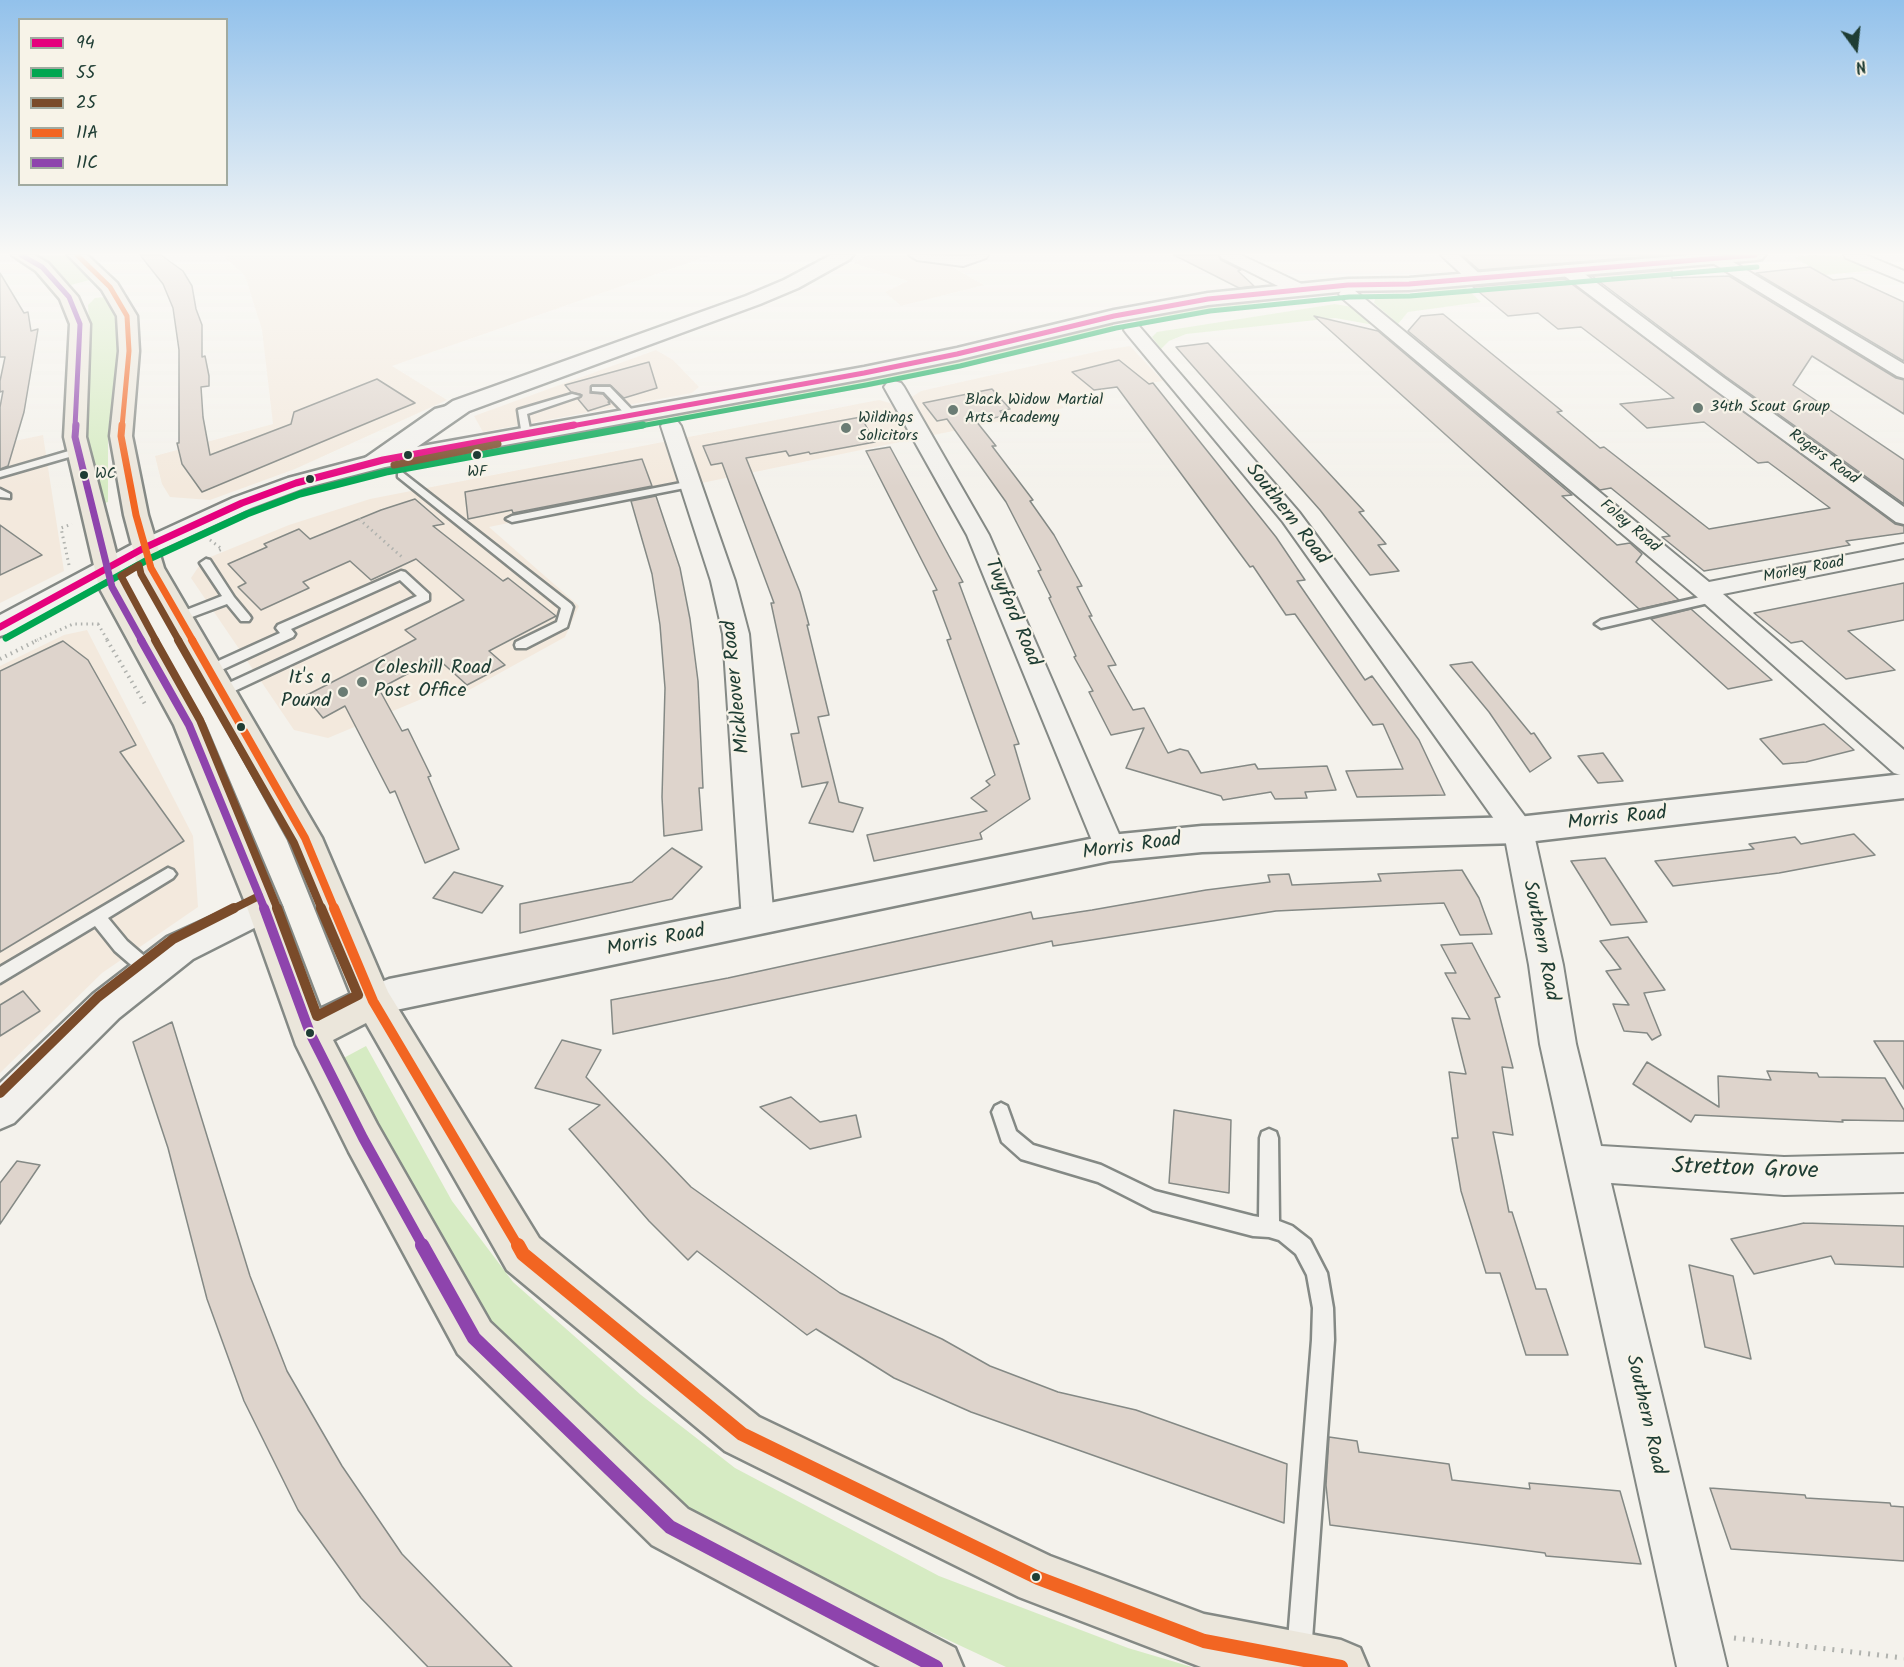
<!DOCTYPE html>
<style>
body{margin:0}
#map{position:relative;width:1904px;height:1667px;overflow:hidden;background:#f4f2ec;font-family:Kalam,sans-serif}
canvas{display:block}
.legend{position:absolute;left:18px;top:18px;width:210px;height:168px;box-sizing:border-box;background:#f7f3e8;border:2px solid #a1aaa0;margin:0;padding:8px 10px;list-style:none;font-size:18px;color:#1f3d34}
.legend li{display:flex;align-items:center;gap:12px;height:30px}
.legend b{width:30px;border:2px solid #a1aaa0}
.north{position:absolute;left:1826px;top:18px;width:60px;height:60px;-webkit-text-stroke:4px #f7f3e8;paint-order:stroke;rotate:165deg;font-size:16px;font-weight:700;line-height:24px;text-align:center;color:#1f3d34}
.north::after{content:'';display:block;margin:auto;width:21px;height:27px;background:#1f3d34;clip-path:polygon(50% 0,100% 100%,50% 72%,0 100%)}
</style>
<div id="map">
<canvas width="1904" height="1667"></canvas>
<ul class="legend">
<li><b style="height:8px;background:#e5007d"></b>94</li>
<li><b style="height:8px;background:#00a651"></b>55</li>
<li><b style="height:8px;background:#7a4b2a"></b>25</li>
<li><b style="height:8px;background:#f26522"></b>11A</li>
<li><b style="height:8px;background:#8e44ad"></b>11C</li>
</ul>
<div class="north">N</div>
</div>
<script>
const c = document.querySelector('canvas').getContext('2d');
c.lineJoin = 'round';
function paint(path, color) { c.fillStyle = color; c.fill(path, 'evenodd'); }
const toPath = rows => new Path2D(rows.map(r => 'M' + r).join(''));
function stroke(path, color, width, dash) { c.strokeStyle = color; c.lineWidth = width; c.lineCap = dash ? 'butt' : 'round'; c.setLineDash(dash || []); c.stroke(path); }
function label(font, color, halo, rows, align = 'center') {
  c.font = font + ' Kalam,sans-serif'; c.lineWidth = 4.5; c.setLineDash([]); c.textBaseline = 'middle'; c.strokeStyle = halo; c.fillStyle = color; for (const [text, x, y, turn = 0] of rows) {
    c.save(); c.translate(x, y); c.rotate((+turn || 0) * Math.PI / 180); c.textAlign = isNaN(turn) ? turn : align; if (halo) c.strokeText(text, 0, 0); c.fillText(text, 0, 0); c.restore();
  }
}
paint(toPath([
 [223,255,711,255,392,366,447,400,295,469,210,500,170,497,162,484,155,456,273,424,262,330,245,276],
 [868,255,912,255,938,259,984,285,901,306,885,292,908,281,854,263],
 [1130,346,1163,381,1055,397,1064,408,489,527,579,606,565,637,460,695,448,688,328,738,294,730,191,578,203,560,289,525,370,499,863,403,879,400,890,403,900,415,910,398,921,391,1104,350],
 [656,350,673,360,699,387,692,393,483,432,474,416],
 [43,435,64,571,0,603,0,444],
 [87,630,193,836,198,907,102,973,0,1073,0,666,64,635]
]), '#f3e9dd');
paint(toPath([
 [29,255,68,255,94,279,71,285,46,265],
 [1812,255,1846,257,1876,270,1825,275,1793,257],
 [1464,286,1481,302,1408,312,1398,324,1374,303,1375,299],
 [1333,293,1199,311,1144,322,1135,321,1135,317,1241,299],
 [105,297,113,307,118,326,118,351,108,434,108,502,98,505,88,442,86,402,91,353,88,305,95,298],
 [1335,304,1352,307,1374,325,1335,318,1186,334,1169,341,1161,349,1152,337,1157,332],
 [1107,324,1113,325,1114,329,893,383,431,463,433,456,904,371],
 [366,1046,452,1201,513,1282,641,1395,735,1468,939,1576,1128,1648,1192,1667,1006,1667,749,1547,681,1508,485,1328,340,1060]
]), '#d6ebc3');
const building = toPath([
 [140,255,161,255,183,271,192,286,196,309,202,325,202,357,205,356,209,376,209,386,201,387,203,417,210,455,291,424,294,412,377,379,415,403,202,492,182,464,177,443,179,443,179,350,173,308,163,284,140,255],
 [1174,255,1218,255,1221,260,1241,270,1238,271,1254,286,1239,288,1174,255],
 [1462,255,1663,255,1479,270,1462,255],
 [1810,267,1833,280,1852,278,1904,302,1904,361,1756,273,1810,267],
 [1672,270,1672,278,1729,276,1896,378,1904,380,1904,414,1812,356,1793,385,1904,460,1904,504,1725,376,1592,276,1672,270],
 [0,273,24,313,28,312,31,331,38,329,24,412,8,466,0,469,0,407,3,391,0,392,0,381,5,357,0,357,0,273],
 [1565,279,1895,524,1904,526,1904,533,1846,541,1850,545,1704,571,1662,537,1670,536,1611,488,1600,490,1408,331,1421,316,1443,314,1562,411,1557,412,1600,448,1604,447,1709,529,1830,508,1768,462,1758,463,1704,422,1647,428,1620,404,1674,398,1581,327,1558,329,1538,313,1508,316,1473,287,1565,279],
 [1314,316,1378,331,1572,495,1562,496,1617,545,1630,543,1642,554,1636,562,1679,600,1639,609,1314,316],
 [1208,343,1364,511,1359,512,1386,544,1378,545,1399,571,1370,575,1320,510,1176,347,1208,343],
 [1119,360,1149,384,1153,383,1276,537,1305,580,1297,581,1365,680,1372,676,1419,740,1445,795,1357,797,1346,771,1403,769,1383,724,1373,725,1295,614,1286,615,1253,566,1250,567,1117,387,1094,390,1072,372,1119,360],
 [649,362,657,388,624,398,610,385,592,385,590,393,603,394,610,402,608,402,610,404,588,411,578,399,582,395,571,392,565,385,649,362],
 [992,389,1010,409,1000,411,1004,416,976,421,996,446,992,446,1033,500,1030,501,1054,535,1082,586,1077,587,1092,616,1089,616,1116,665,1108,666,1133,710,1144,708,1168,753,1180,749,1188,751,1201,773,1255,764,1258,769,1327,766,1336,790,1305,792,1307,798,1275,799,1271,792,1223,800,1221,796,1126,768,1144,728,1111,735,1089,692,1093,691,1074,657,1076,656,1049,598,1051,597,1038,571,1041,570,1006,502,947,419,937,421,923,403,992,389],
 [861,417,875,442,810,454,809,452,789,456,786,451,746,458,800,592,809,625,807,625,829,715,818,717,839,802,863,808,853,832,809,823,828,782,802,787,791,734,799,733,771,603,774,603,722,463,711,465,703,446,861,417],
 [890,447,963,582,959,583,1019,744,1014,745,1030,799,980,833,982,839,874,861,867,835,987,811,971,798,990,785,986,781,995,775,947,640,951,639,933,591,937,590,866,451,890,447],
 [642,459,652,486,513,513,512,510,468,519,465,492,642,459],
 [656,496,680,568,690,619,698,681,703,788,699,788,702,830,664,836,662,797,665,688,660,625,652,574,631,501,656,496],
 [415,499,444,524,433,526,503,581,508,578,556,616,489,651,505,665,467,685,437,658,379,689,402,731,408,729,431,776,428,777,459,849,425,863,395,791,390,793,345,706,323,718,305,696,416,639,405,630,464,600,416,559,371,580,350,561,303,582,309,588,261,610,238,587,246,583,228,564,267,547,264,544,299,529,310,539,381,510,415,499],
 [0,525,42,555,0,575,0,525],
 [1904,583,1904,620,1848,631,1895,670,1846,679,1802,641,1791,643,1754,613,1904,583],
 [1691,609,1709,625,1772,680,1728,689,1651,619,1691,609],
 [63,641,88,660,136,745,120,752,184,841,0,952,0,671,63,641],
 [1472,662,1531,734,1534,733,1551,758,1530,772,1489,712,1450,665,1472,662],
 [1824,724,1854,750,1806,762,1783,764,1760,739,1824,724],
 [1603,753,1623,781,1598,783,1578,756,1603,753],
 [1854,834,1875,855,1779,873,1673,886,1655,861,1754,849,1749,844,1795,837,1801,844,1854,834],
 [672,848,702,867,672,899,520,933,520,904,632,882,672,848],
 [1605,858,1647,922,1611,925,1571,861,1605,858],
 [1462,870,1479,898,1492,934,1460,935,1444,903,1276,911,1053,946,1052,941,613,1034,611,1000,728,978,1031,912,1033,919,1092,910,1206,890,1270,882,1268,875,1289,874,1292,885,1381,881,1378,874,1462,870],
 [454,872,503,886,482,913,433,898,454,872],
 [1628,937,1665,990,1644,993,1661,1035,1652,1040,1647,1033,1624,1031,1613,1004,1629,1005,1606,971,1621,969,1600,941,1628,937],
 [1472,943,1500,997,1495,998,1513,1068,1502,1067,1513,1135,1493,1132,1509,1212,1512,1212,1536,1289,1546,1289,1568,1355,1526,1355,1500,1273,1486,1273,1461,1191,1452,1138,1458,1138,1449,1072,1466,1074,1452,1018,1470,1019,1445,973,1456,973,1441,945,1472,943],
 [23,991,40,1011,0,1036,0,1005,23,991],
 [172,1022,250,1276,287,1371,342,1466,402,1554,512,1667,428,1667,361,1598,298,1510,244,1401,207,1299,168,1148,133,1042,172,1022],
 [562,1040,601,1050,586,1077,691,1187,840,1293,942,1339,990,1366,1058,1392,1136,1410,1287,1464,1284,1523,971,1412,894,1378,816,1329,807,1335,697,1251,688,1260,649,1221,569,1129,600,1105,535,1088,562,1040],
 [1874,1041,1904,1041,1904,1089,1874,1041],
 [1647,1062,1719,1107,1718,1076,1771,1080,1767,1071,1817,1073,1819,1077,1885,1078,1904,1110,1904,1121,1842,1120,1843,1122,1695,1115,1691,1122,1633,1084,1647,1062],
 [791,1097,820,1122,856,1115,861,1137,810,1149,760,1107,791,1097],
 [1174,1110,1231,1120,1229,1193,1169,1183,1174,1110],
 [17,1161,40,1165,0,1224,0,1183,17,1161],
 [1804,1223,1904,1226,1904,1267,1835,1264,1831,1256,1754,1274,1731,1239,1804,1223],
 [1689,1265,1733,1276,1751,1359,1705,1347,1689,1265],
 [1329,1437,1357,1441,1359,1452,1449,1464,1452,1480,1530,1489,1529,1483,1620,1491,1641,1564,1546,1556,1545,1553,1330,1525,1326,1485,1329,1437],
 [1710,1488,1805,1495,1806,1498,1890,1503,1891,1506,1904,1507,1904,1561,1731,1549,1710,1488]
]);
paint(building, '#ded4cc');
stroke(building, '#848985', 1.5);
const service = toPath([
 [592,387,610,387,637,415,628,417,604,392,592,391,592,387],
 [572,394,580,396,527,414,531,434,522,436,518,410,572,394],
 [459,403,464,406,462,408,443,413,364,467,356,467,355,465,435,409,459,403],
 [79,448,83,449,83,453,0,477,0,471,79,448],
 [402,472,571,604,573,607,567,627,526,648,516,648,515,645,516,642,557,622,561,608,398,477,398,473,402,472],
 [691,481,695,482,695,486,512,522,506,519,512,516,691,481],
 [0,489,10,494,10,498,0,497,0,489],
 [206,559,210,560,234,597,249,615,251,618,249,621,241,621,227,604,184,620,176,620,174,617,176,614,222,596,200,563,206,559],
 [401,571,405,572,429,594,429,600,228,694,223,696,216,691,218,688,417,596,400,580,291,629,295,634,293,637,215,673,210,674,203,670,205,667,280,633,276,628,278,625,401,571],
 [1713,594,1719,598,1717,601,1601,628,1595,624,1601,620,1713,594],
 [168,868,173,870,176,874,173,878,108,918,127,941,156,966,158,971,156,976,150,978,144,976,115,951,95,926,0,983,0,967,168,868],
 [1001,1103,1007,1106,1016,1131,1033,1145,1101,1165,1155,1191,1253,1216,1259,1217,1260,1138,1262,1132,1269,1129,1276,1132,1278,1138,1279,1221,1292,1226,1310,1240,1327,1273,1333,1308,1334,1340,1311,1653,1308,1662,1299,1665,1290,1662,1287,1653,1312,1340,1313,1308,1307,1275,1296,1254,1279,1240,1269,1237,1253,1236,1153,1210,1098,1182,1021,1159,1002,1142,992,1112,995,1106,1001,1103]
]);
const minor = toPath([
 [909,255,962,256,988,255,986,258,963,266,917,260,909,255],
 [1220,255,1241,255,1306,286,1309,290,1306,294,1300,295,1294,294,1222,258,1220,255],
 [1441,255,1459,255,1484,278,1482,282,1470,282,1441,255],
 [1844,255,1866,255,1904,271,1904,282,1846,258,1844,255],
 [1711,256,1723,256,1904,364,1904,378,1897,376,1711,262,1709,259,1711,256],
 [1568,265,1574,266,1724,378,1904,507,1904,524,1896,522,1710,386,1562,274,1560,270,1562,266,1568,265],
 [1348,289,1354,290,1709,582,1904,544,1904,558,1723,594,1904,750,1904,776,1894,773,1695,595,1342,298,1339,294,1342,290,1348,289],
 [1133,325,1139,326,1299,512,1529,822,1533,830,1563,965,1576,1044,1601,1146,1784,1157,1904,1154,1904,1192,1784,1195,1611,1183,1727,1667,1677,1667,1540,1044,1529,965,1504,833,1283,522,1127,334,1124,330,1127,326,1133,325],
 [894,381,901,383,904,387,989,535,1125,848,1121,856,1110,860,1099,856,1095,848,967,535,884,387,887,383,894,381],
 [671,420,678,422,681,426,735,581,749,634,774,921,769,930,758,934,747,930,742,921,723,634,711,581,661,426,664,422,671,420]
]);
const tertiary = toPath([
 [831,255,853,255,850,259,798,288,760,304,469,411,391,465,383,467,375,465,371,460,375,455,453,401,746,296,784,280,831,255],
 [1904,774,1904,798,1518,843,1202,852,1110,861,391,1011,373,1017,360,1012,354,1001,360,990,389,979,1110,835,1202,826,1518,817,1904,774],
 [264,893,276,897,281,907,276,917,193,959,119,1018,14,1123,0,1129,0,1083,93,994,167,937,264,893]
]);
const secondary = toPath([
 [1691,255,1765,255,1762,259,1756,260,1409,290,1348,291,1208,305,1114,322,957,360,864,379,385,467,304,488,251,508,153,553,10,633,0,636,0,615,135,543,233,498,288,478,383,453,864,367,957,348,1114,310,1208,293,1348,279,1409,278,1691,255]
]);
const primary = toPath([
 [12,255,34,255,48,263,78,297,90,324,86,437,125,587,204,725,281,907,320,1009,351,994,289,839,138,568,124,515,110,436,119,351,117,316,102,290,68,255,87,255,117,283,137,316,139,351,132,436,148,515,164,568,322,838,388,992,539,1238,759,1417,1050,1556,1204,1614,1341,1640,1360,1648,1368,1667,1201,1667,1019,1597,725,1451,507,1270,366,1023,333,1040,377,1124,490,1322,688,1509,955,1648,963,1667,880,1667,652,1545,458,1354,349,1152,296,1045,247,907,174,725,99,587,64,437,70,324,60,299,36,271,12,255]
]);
stroke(service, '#848985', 5);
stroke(minor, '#848985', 4);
stroke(tertiary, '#848985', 5);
stroke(secondary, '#848985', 5);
stroke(primary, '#848985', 5);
stroke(toPath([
 [359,519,403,558],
 [210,540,222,549,218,551],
 [69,565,61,528,72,524],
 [98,624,108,641],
 [35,641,73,624,99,624]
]), '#b0b2ae', 3, [1.5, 4]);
stroke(toPath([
 [107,640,145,704],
 [0,659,38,640]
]), '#b0b2ae', 4, [1.5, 4.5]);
stroke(toPath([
 [1734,1638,1904,1658]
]), '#b0b2ae', 5, [2, 7]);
paint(service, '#f2f1ed');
paint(minor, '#f2f1ed');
paint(tertiary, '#f2f1ed');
paint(secondary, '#f2f1ed');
paint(primary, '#ebe6db');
stroke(toPath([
 [566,427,864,373,957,354,1114,316,1208,299,1348,285,1409,284,1755,255]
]), '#e5007d', 5);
stroke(toPath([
 [0,627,144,548,242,503,296,483,383,460,574,425]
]), '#e5007d', 7);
stroke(toPath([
 [635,427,866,385,960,366,1116,328,1210,311,1349,297,1410,296,1757,267]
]), '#00a651', 5);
stroke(toPath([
 [6,638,149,559,247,514,300,494,386,472,643,425]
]), '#00a651', 7);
stroke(toPath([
 [394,465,498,444],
 [156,641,121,576,139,565,141,574,179,641]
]), '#7a4b2a', 7);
stroke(toPath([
 [155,640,200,720,278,910],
 [178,640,294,843,322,910],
 [231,910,259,896]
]), '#7a4b2a', 8);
stroke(toPath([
 [277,908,317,1016,358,995,321,908],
 [0,1093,98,997,173,939,234,908]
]), '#7a4b2a', 10);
stroke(toPath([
 [77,255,110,287,127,316,129,351,122,427]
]), '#f26522', 5);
stroke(toPath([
 [122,425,121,436,136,515,151,568,193,641]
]), '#f26522', 7);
stroke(toPath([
 [192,640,305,838,335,910]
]), '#f26522', 8);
stroke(toPath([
 [334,908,373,1001,518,1246]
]), '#f26522', 10);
stroke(toPath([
 [518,1245,523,1254,742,1434,1038,1578,1204,1641,1341,1667]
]), '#f26522', 14);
stroke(toPath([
 [21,255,42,267,69,297,80,324,75,427]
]), '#8e44ad', 5);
stroke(toPath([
 [76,425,75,437,112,587,142,641]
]), '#8e44ad', 7);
stroke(toPath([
 [141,640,189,725,265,910]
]), '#8e44ad', 8);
stroke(toPath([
 [264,908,310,1033,363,1138,423,1246]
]), '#8e44ad', 10);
stroke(toPath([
 [422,1245,474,1338,670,1527,936,1667]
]), '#8e44ad', 14);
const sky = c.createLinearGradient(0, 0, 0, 488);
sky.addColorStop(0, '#92c1eb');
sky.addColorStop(0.52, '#faf9f6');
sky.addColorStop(1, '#faf9f600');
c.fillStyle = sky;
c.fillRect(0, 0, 1904, 488);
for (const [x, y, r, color] of [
 [1698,408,6,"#6a7c74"],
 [953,410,6,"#6a7c74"],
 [846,428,6,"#6a7c74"],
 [408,455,5,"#1f3d34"],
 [477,455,5,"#1f3d34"],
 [84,475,5,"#1f3d34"],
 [310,479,5,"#1f3d34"],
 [362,682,6,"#6a7c74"],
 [343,692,6,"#6a7c74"],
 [241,727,5,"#1f3d34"],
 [310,1033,5,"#1f3d34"],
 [1036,1577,5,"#1f3d34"]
]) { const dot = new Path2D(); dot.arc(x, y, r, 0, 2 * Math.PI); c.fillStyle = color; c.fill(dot); stroke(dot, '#f7f3e8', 2); }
label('15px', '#1f3d34', '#f7f3e8', [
 ["WF",477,473],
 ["WC",95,475,"left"]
]);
label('16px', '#1f3d34', '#f7f3e8', [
 ["Black Widow Martial",965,401],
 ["Arts Academy",965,419],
 ["34th Scout Group",1710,408],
 ["Wildings",858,419],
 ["Solicitors",858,437]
], 'left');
label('16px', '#1f3d34', '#f7f3e8', [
 ["Rogers Road",1823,458,36],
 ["Foley Road",1629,527,40],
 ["Morley Road",1804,571,-11]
]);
label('20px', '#1f3d34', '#f7f3e8', [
 ["Southern Road",1286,515,52],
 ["Twyford Road",1011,613,67],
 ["Mickleover Road",738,687,-96],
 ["Morris Road",1617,820,-6],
 ["Morris Road",1132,848,-8],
 ["Southern Road",1539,941,79],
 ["Morris Road",656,942,-11],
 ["Southern Road",1644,1415,77]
]);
label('20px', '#1f3d34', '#f7f3e8', [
 ["Coleshill Road",374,670],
 ["Post Office",374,693],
 ["It's a",331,680,"right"],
 ["Pound",331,703,"right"]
], 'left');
label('24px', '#1f3d34', '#f7f3e8', [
 ["Stretton Grove",1745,1171,2]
]);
</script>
